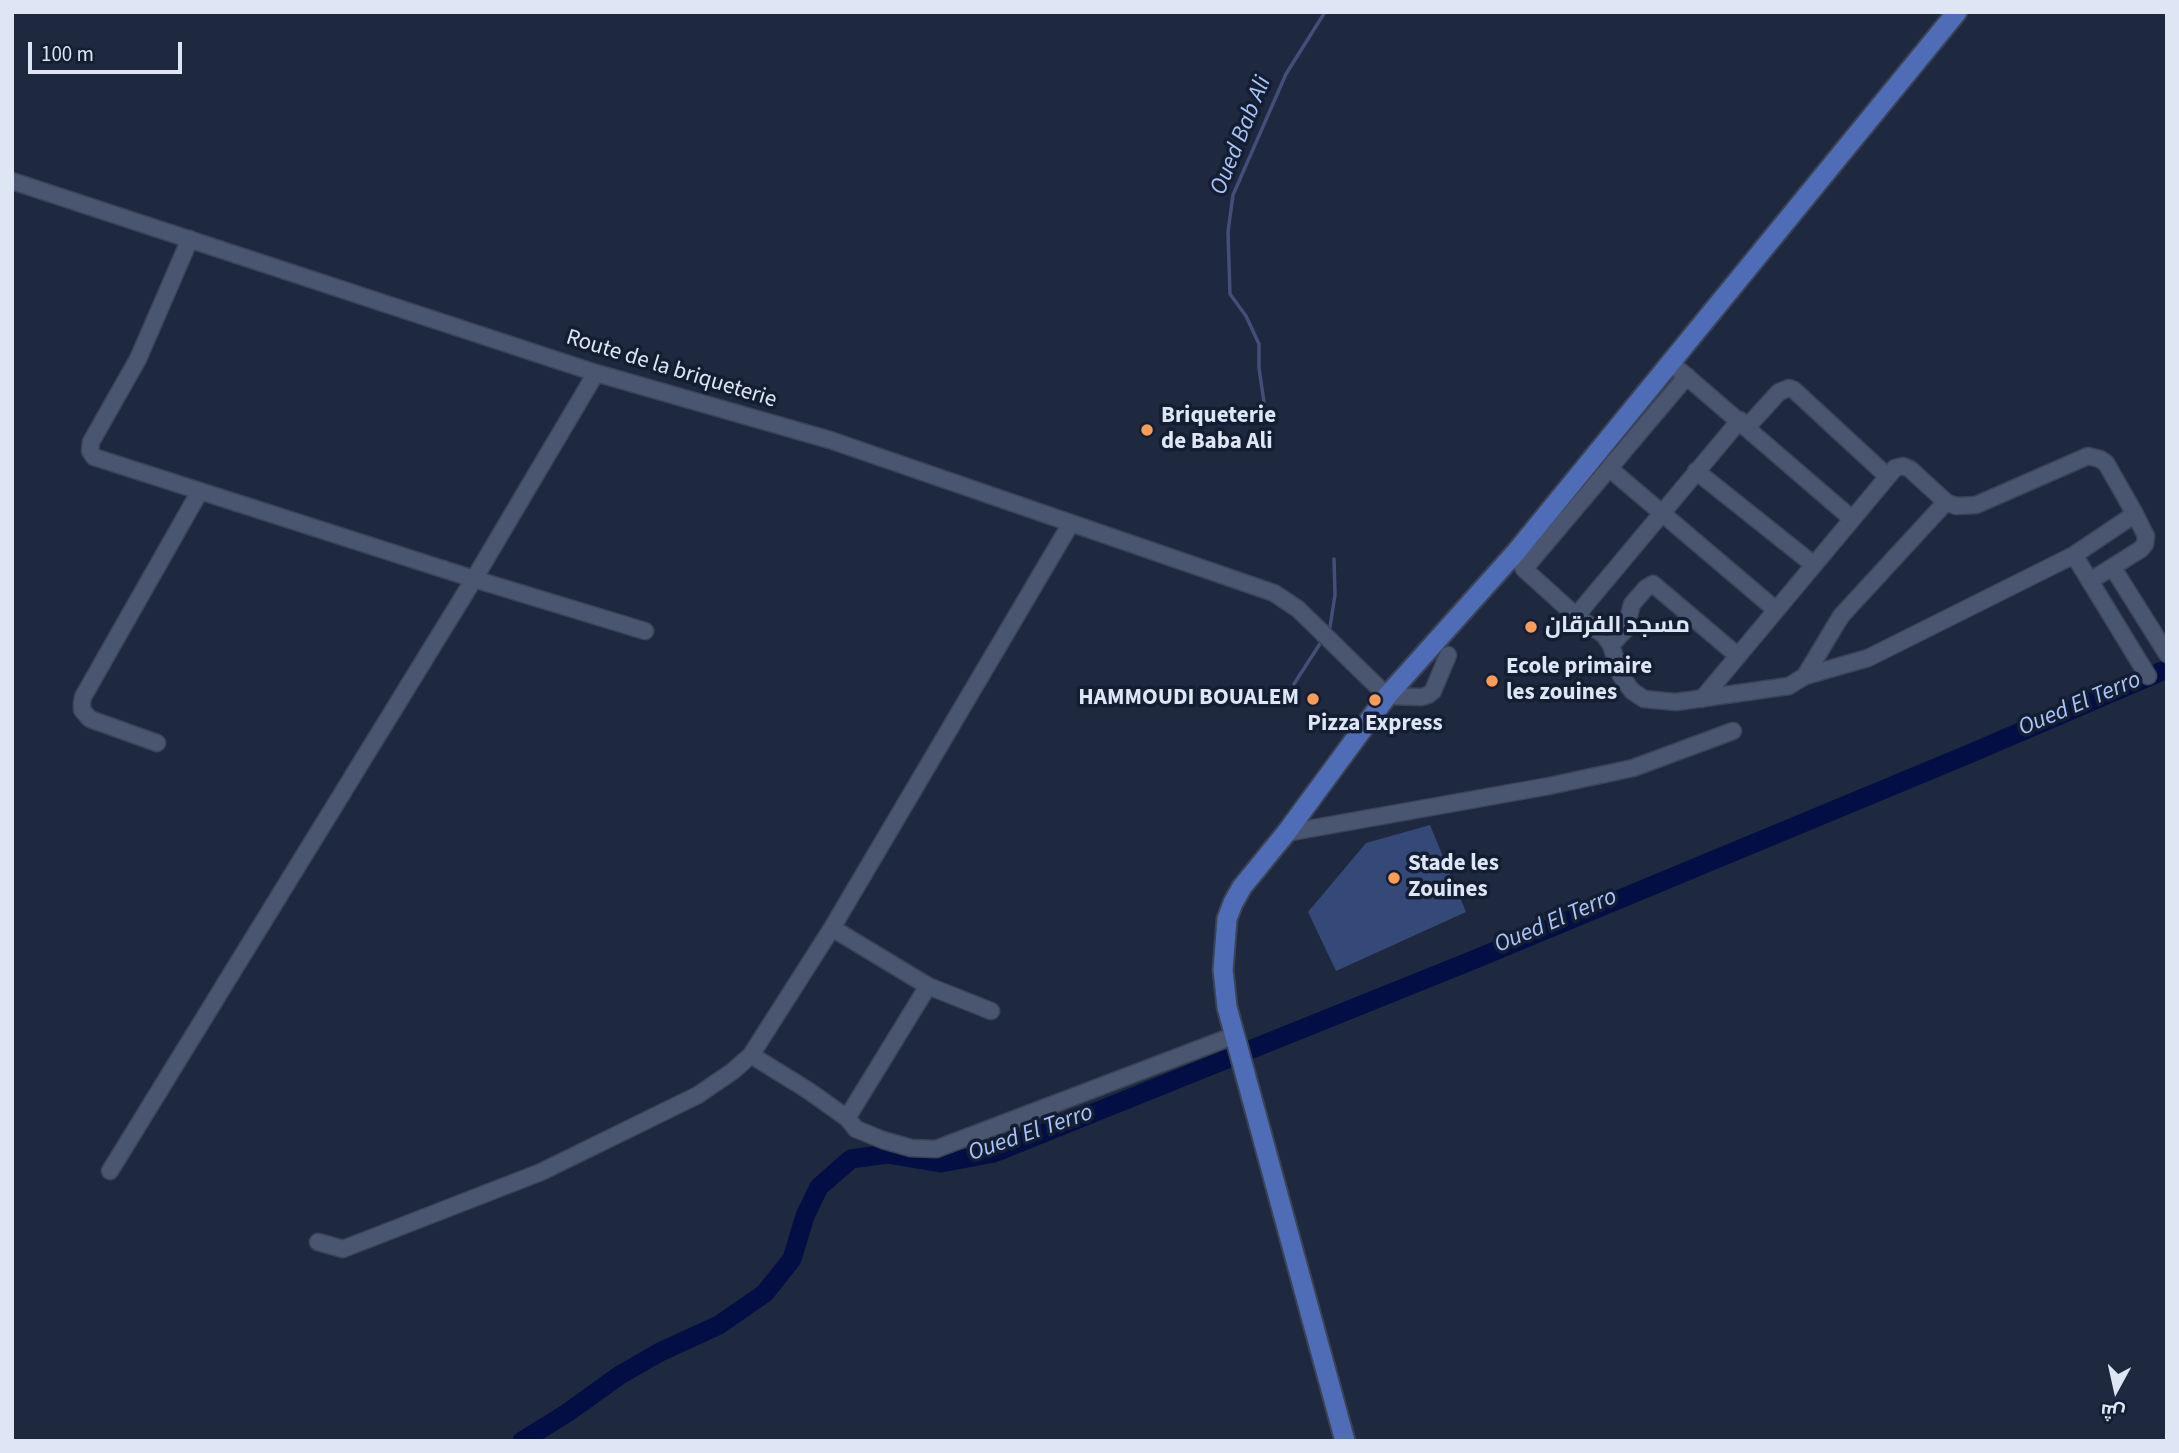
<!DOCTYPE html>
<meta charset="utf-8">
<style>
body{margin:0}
#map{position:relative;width:2179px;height:1453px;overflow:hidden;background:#1e283e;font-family:"Source Sans 3",Cairo,sans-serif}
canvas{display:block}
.frame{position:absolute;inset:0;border:14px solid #dee5f4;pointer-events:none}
.north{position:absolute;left:2081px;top:1355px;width:70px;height:70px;-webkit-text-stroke:5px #141e33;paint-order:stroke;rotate:188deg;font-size:19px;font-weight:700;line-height:28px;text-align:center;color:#dee5f4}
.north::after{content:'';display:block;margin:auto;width:24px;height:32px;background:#dee5f4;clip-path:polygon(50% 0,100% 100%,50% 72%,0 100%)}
.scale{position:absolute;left:28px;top:42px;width:154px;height:32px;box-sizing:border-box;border:4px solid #dee5f4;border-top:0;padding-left:9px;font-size:21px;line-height:24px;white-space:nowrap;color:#dee5f4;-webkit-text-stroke:5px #141e33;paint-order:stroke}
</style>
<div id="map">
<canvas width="2179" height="1453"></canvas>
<div class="frame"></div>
<div class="north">ش</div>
<div class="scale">100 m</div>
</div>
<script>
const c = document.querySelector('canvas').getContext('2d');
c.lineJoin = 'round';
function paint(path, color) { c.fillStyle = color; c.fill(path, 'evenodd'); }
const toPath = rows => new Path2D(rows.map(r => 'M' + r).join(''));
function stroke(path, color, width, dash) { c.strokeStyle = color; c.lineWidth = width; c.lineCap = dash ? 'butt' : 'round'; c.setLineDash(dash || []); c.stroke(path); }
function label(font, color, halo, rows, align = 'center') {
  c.font = font + ' "Source Sans 3",Cairo,sans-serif'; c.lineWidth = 7; c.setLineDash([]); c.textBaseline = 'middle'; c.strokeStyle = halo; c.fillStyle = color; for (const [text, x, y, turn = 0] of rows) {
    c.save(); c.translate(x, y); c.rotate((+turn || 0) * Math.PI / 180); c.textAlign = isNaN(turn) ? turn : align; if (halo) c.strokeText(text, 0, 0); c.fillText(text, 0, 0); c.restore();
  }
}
paint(toPath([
 [1430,825,1466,912,1336,971,1308,912,1366,843]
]), '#344977');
stroke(toPath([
 [1264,402,1259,368,1259,344,1246,316,1230,294,1228,232,1233,195,1286,74,1325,12],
 [1327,632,1330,627,1335,595,1334,559],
 [1294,684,1323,639]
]), '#444e79', 3.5);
stroke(toPath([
 [522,1441,567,1413,620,1375,660,1352,719,1325,765,1293,792,1259,805,1216,819,1187,851,1159,887,1154,941,1163,994,1153,1478,958,1969,754,2167,669]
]), '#020e44', 19);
const minor = toPath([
 [12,181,596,373,830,440,1274,593,1298,609,1387,696,1422,697,1428,695,1433,691,1448,655],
 [190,239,138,359,91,442,90,451,94,457,474,579,645,631],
 [1671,363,1851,518],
 [1747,427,1779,392,1789,388,1794,390,1887,476],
 [1610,469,1776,610],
 [1696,471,1814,565],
 [1516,552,1524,569,1576,616,1604,635,1611,645,1621,676,1632,691,1644,699,1676,702,1789,686,1805,676,1868,658,2074,555,2135,514,2106,463,2100,459,2088,456,1976,505,1956,506,1946,502,1841,616,1805,676],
 [2074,555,2148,676],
 [2113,568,2167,654],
 [1524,569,1687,376],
 [2090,581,2141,549,2145,544,2146,536,2135,514],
 [1576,616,1740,420],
 [1611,645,1625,630,1632,604,1646,588,1653,584,1738,656],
 [1702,699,1895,468,1903,466,1910,469,1946,502],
 [157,743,90,719,82,710,82,703,83,697,200,491],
 [1286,833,1549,786,1633,768,1733,731],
 [832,928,928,986,991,1011],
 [751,1055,809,1091,847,1118,856,1129,883,1140,911,1148,936,1149,1233,1036],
 [847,1118,928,986],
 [110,1171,474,579,596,373],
 [318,1242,343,1249,541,1172,698,1095,733,1071,751,1055,832,928,1070,525]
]);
const major = toPath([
 [1345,1441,1227,1007,1223,970,1227,919,1233,903,1242,887,1286,833,1387,696,1516,552,1957,12]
]);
stroke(minor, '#3b4356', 19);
stroke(major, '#3b4356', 23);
stroke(minor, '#4a566f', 16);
stroke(major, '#4e6db6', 19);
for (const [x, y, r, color] of [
 [1147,430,7,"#fd9c56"],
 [1531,627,7,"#fd9c56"],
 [1492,681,7,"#fd9c56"],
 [1313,699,7,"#fd9c56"],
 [1375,700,7,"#fd9c56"],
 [1394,878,7,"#fd9c56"]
]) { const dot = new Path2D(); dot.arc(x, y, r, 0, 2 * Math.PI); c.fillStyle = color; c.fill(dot); stroke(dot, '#141e33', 2.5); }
label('23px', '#dee5f4', '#141e33', [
 ["Route de la briqueterie",671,370,17]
]);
label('bold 23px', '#dee5f4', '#141e33', [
 ["Briqueterie",1161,417],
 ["de Baba Ali",1161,443],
 ["مسجد الفرقان",1545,627],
 ["Ecole primaire",1506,668],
 ["les zouines",1506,694],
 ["HAMMOUDI BOUALEM",1299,699,"right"],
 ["Pizza Express",1375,725,"center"],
 ["Stade les",1408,865],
 ["Zouines",1408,891]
], 'left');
label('italic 24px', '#abc4f9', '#141e33', [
 ["Oued Bab Ali",1242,136,-68],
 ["Oued El Terro",2080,705,-23],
 ["Oued El Terro",1556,922,-23],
 ["Oued El Terro",1031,1134,-19]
]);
</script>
